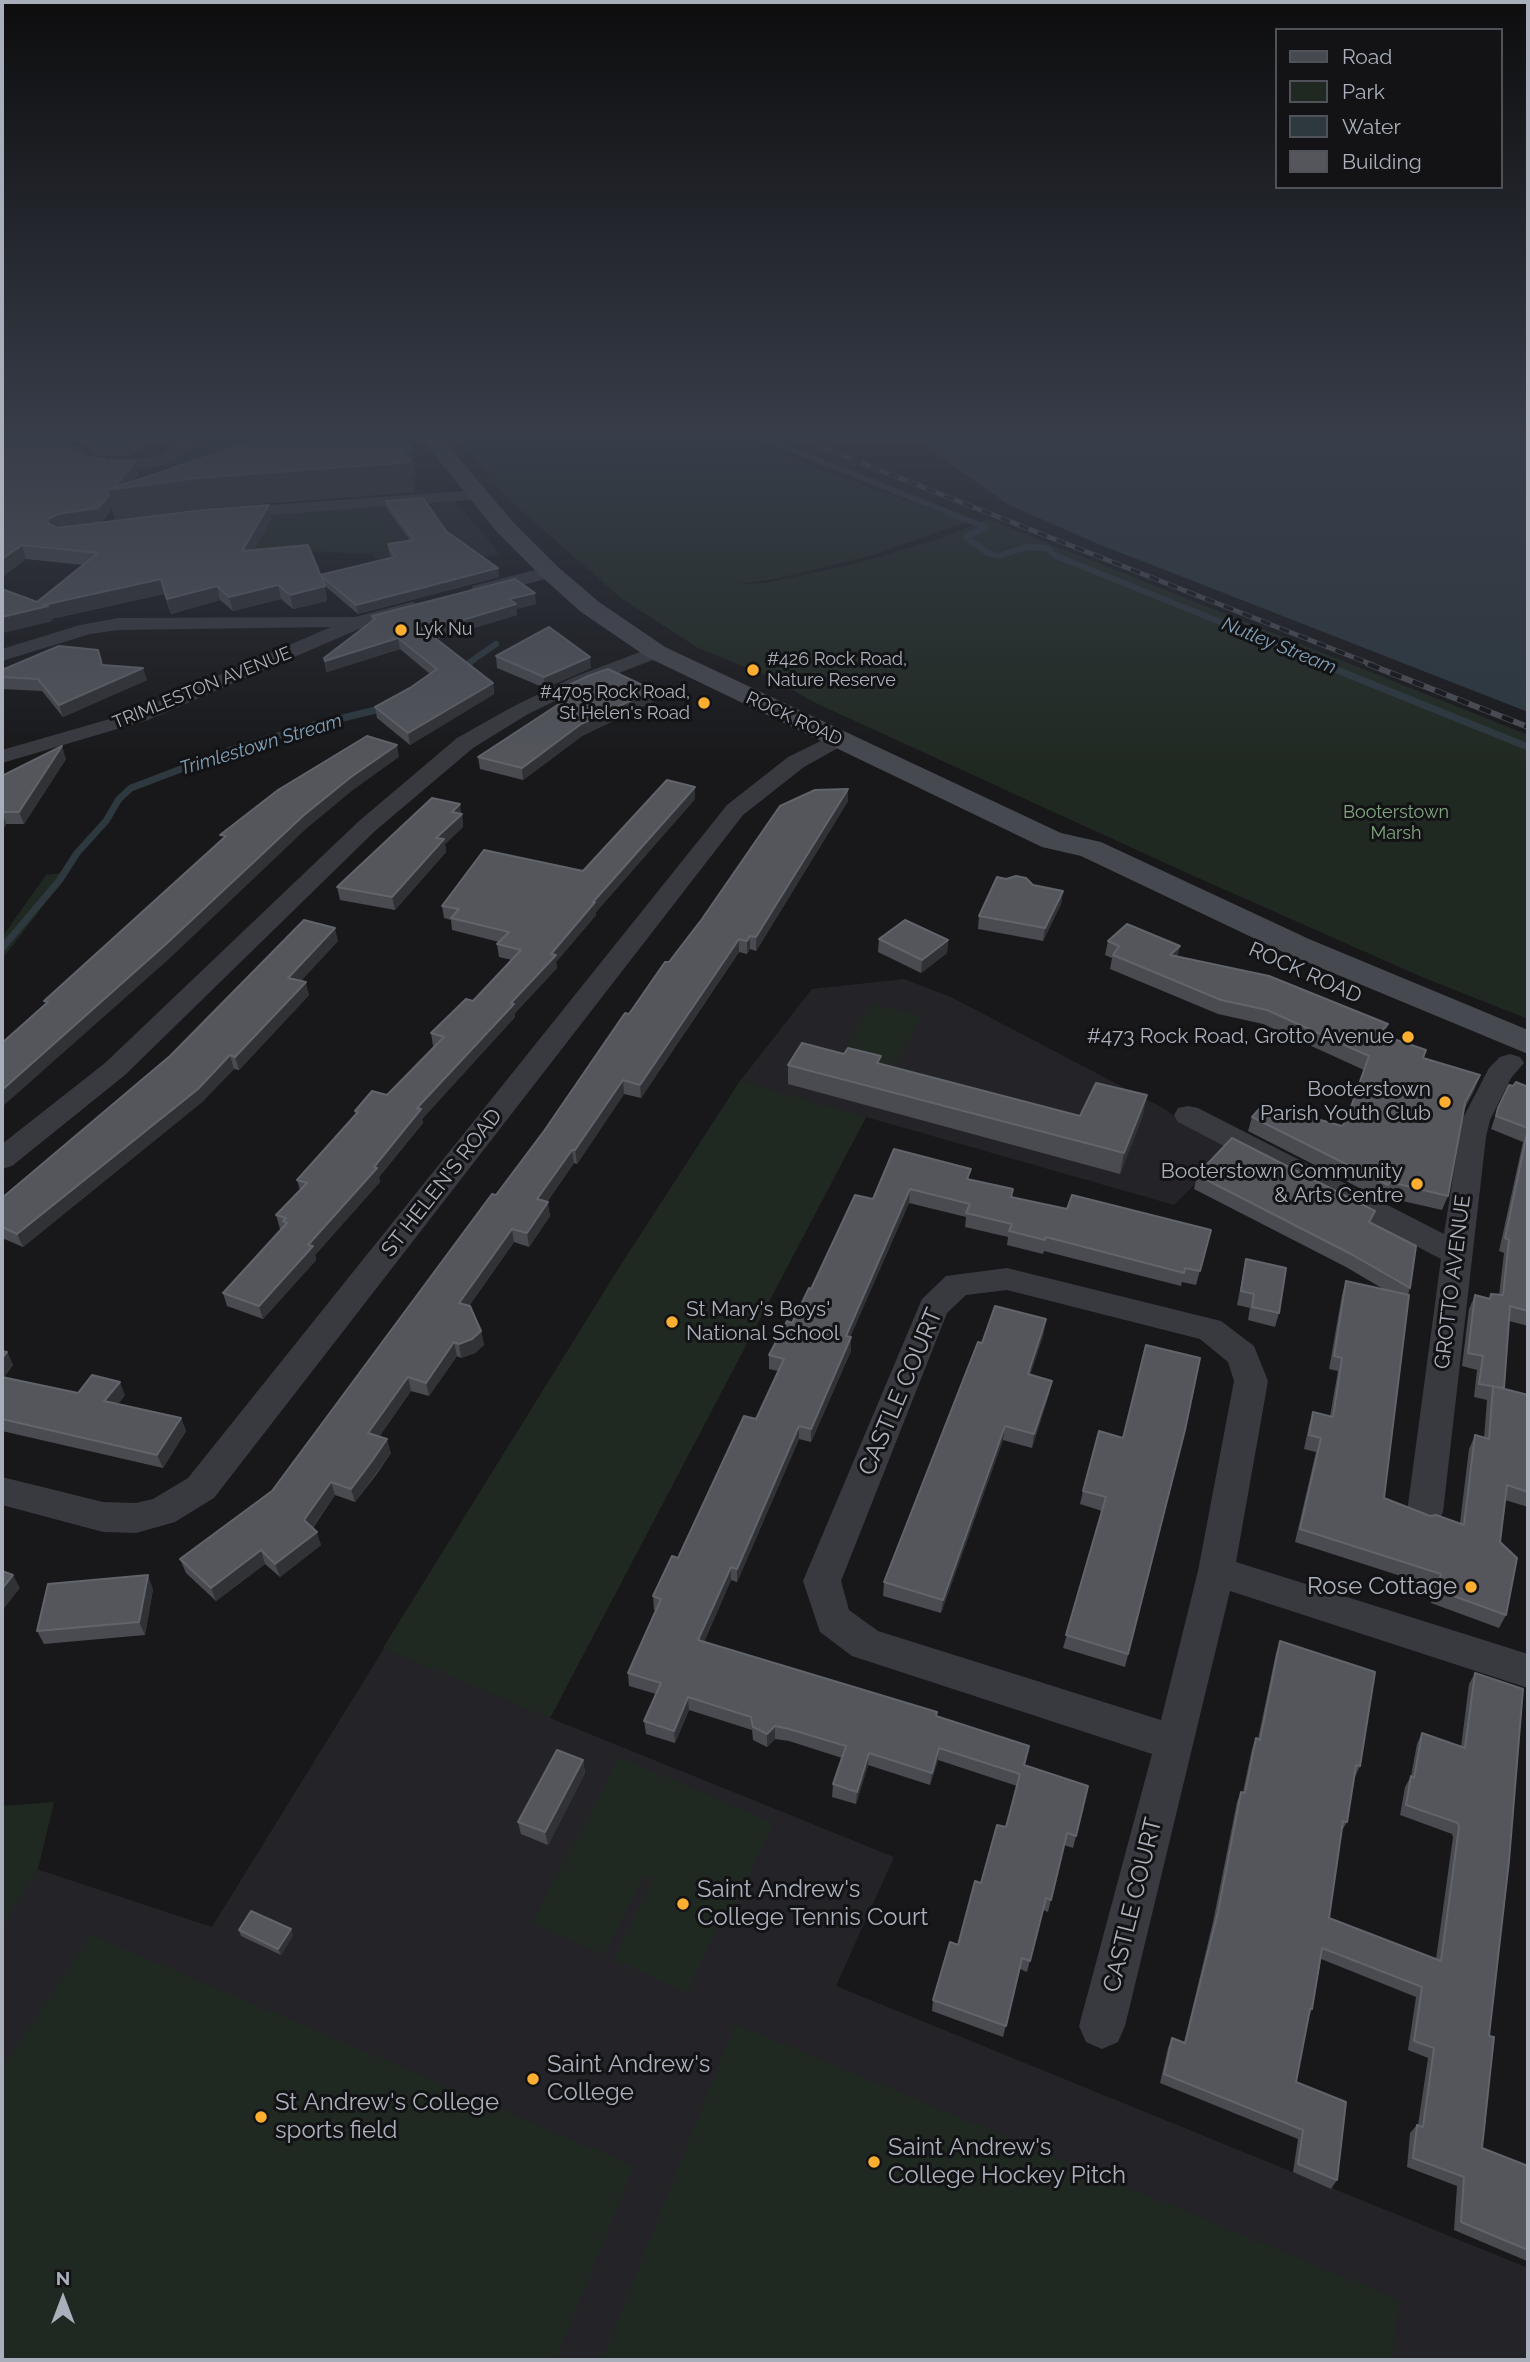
<!DOCTYPE html>
<style>
body{margin:0}
#map{position:relative;width:1530px;height:2362px;overflow:hidden;background:#18181a;font-family:Raleway,sans-serif}
canvas{display:block}
.frame{position:absolute;inset:0;border:4px solid #aab0bb;pointer-events:none}
.legend{position:absolute;left:1275px;top:28px;width:228px;height:161px;box-sizing:border-box;background:#131316;border:2px solid #4f5258;margin:0;padding:9px 12px;list-style:none;font-size:21px;color:#aab0bb}
.legend li{display:flex;align-items:center;gap:14px;height:35px}
.legend b{width:35px;border:2px solid #4f5258}
.north{position:absolute;left:28px;top:2264px;width:70px;height:70px;-webkit-text-stroke:5px #131316;paint-order:stroke;rotate:0deg;font-size:19px;font-weight:700;line-height:28px;text-align:center;color:#aab0bb}
.north::after{content:'';display:block;margin:auto;width:24px;height:32px;background:#aab0bb;clip-path:polygon(50% 0,100% 100%,50% 72%,0 100%)}
</style>
<div id="map">
<canvas width="1530" height="2362"></canvas>
<div class="frame"></div>
<ul class="legend">
<li><b style="height:9px;background:#474950"></b>Road</li>
<li><b style="height:19px;background:#202921"></b>Park</li>
<li><b style="height:19px;background:#2d383f"></b>Water</li>
<li><b style="height:19px;background:#54565c"></b>Building</li>
</ul>
<div class="north">N</div>
</div>
<script>
const c = document.querySelector('canvas').getContext('2d');
c.lineJoin = 'round';
function paint(path, color) { c.fillStyle = color; c.fill(path, 'evenodd'); }
const toPath = rows => new Path2D(rows.map(r => 'M' + r).join(''));
function stroke(path, color, width, dash) { c.strokeStyle = color; c.lineWidth = width; c.lineCap = dash ? 'butt' : 'round'; c.setLineDash(dash || []); c.stroke(path); }
function label(font, color, halo, rows, align = 'center') {
  c.font = font + ' Raleway,sans-serif'; c.lineWidth = 6; c.setLineDash([]); c.textBaseline = 'middle'; c.strokeStyle = halo; c.fillStyle = color; for (const [text, x, y, turn = 0] of rows) {
    c.save(); c.translate(x, y); c.rotate((+turn || 0) * Math.PI / 180); c.textAlign = isNaN(turn) ? turn : align; if (halo) c.strokeText(text, 0, 0); c.fillText(text, 0, 0); c.restore();
  }
}
paint(toPath([
 [455,501,500,554,389,574,372,554,400,550,371,506],
 [904,979,951,997,1163,1108,1177,1118,1235,1145,1174,1205,866,1117,550,1718,894,1857,836,1986,1528,2268,1528,2360,2,2360,2,1881,12,1861,212,1927,617,1271,740,1081,812,989]
]), '#242428');
paint(toPath([
 [229,437,285,437,178,467,150,467,172,460,193,445,216,447],
 [456,437,743,437,818,469,967,522,876,554,776,579,738,584,766,583,855,564,941,538,988,519,1528,735,1528,1019,1422,977,1187,873,818,704,748,666,745,667,698,648,621,598,508,499],
 [371,506,400,550,372,554,255,549,274,514],
 [69,872,17,940,2,959,2,937,46,875],
 [871,1004,921,1016,892,1070,840,1058],
 [740,1081,866,1117,550,1718,383,1648,617,1271],
 [619,1757,774,1823,730,1914,724,1912,687,1993,613,1959,652,1879,644,1875,604,1955,532,1923],
 [54,1802,38,1869,2,1927,2,1806],
 [91,1935,634,2166,556,2360,2,2360,2,2069],
 [735,2024,1399,2300,1392,2360,602,2360]
]), '#202921');
paint(toPath([
 [899,437,1528,437,1528,712,1096,543,1009,505,927,447]
]), '#2d383f');
stroke(toPath([
 [760,437,985,527,966,537,988,553,998,556,1027,547,1047,548,1054,555,1327,665],
 [466,665,496,644]
]), '#2d383f', 6);
stroke(toPath([
 [1322,664,1528,747],
 [460,670,469,664],
 [2,948,59,881,77,853,106,821,119,799,131,788,231,750,310,726,388,707]
]), '#2d383f', 7);
paint(toPath([
 [185,437,203,437,171,463,145,469,88,468,75,462,69,454,2,453,2,443,69,444,83,447,91,458,145,459,160,456,185,437],
 [477,490,483,491,486,495,483,499,229,518,220,513,229,508,477,490],
 [550,566,557,568,559,572,557,576,480,596,471,590,473,586,550,566],
 [412,602,419,604,422,608,419,612,366,626,148,720,2,763,2,750,134,712,331,627,118,630,90,634,2,661,2,649,80,625,118,618,355,617,412,602],
 [656,646,663,648,666,652,663,656,588,685,528,714,473,748,375,831,125,1075,12,1166,2,1169,2,1144,105,1063,359,821,457,738,514,706,574,677,656,646],
 [837,733,845,734,848,739,845,744,804,767,743,815,214,1498,175,1522,136,1533,103,1532,2,1505,2,1477,103,1502,136,1503,153,1499,188,1478,727,805,788,757,837,733],
 [1510,1054,1520,1057,1524,1063,1511,1078,1490,1120,1486,1137,1443,1512,1438,1522,1425,1527,1412,1522,1407,1512,1441,1259,1178,1122,1174,1115,1178,1108,1188,1106,1198,1108,1444,1234,1462,1120,1489,1068,1500,1057,1510,1054],
 [1007,1268,1221,1321,1254,1346,1268,1381,1236,1562,1528,1654,1528,1688,1230,1591,1125,2026,1118,2042,1102,2049,1086,2042,1079,2026,1152,1754,852,1656,820,1632,803,1581,922,1299,946,1276,1007,1268],
 [1007,1290,1200,1339,1228,1362,1234,1381,1198,1571,1161,1720,878,1631,849,1610,841,1581,947,1313,966,1295,1007,1290]
]), '#393a40');
paint(toPath([
 [420,437,441,437,513,522,558,567,599,602,665,647,1061,833,1101,842,1309,939,1528,1030,1528,1054,1285,953,1081,856,1042,847,647,657,581,612,542,577,497,532,420,437]
]), '#474950');
const railFar1 = toPath([
 [796,437,1373,665]
]);
const rail = toPath([
 [1368,664,1528,727]
]);
stroke(railFar1, '#4c4e55', 5);
stroke(rail, '#4c4e55', 6);
stroke(railFar1, '#131316', 3.5, [10]);
stroke(rail, '#131316', 4.5, [12]);
paint(toPath([
 [2,437,155,437,129,456,92,455,84,444,69,441,2,441],
 [70,451,83,457,105,458,106,461,135,461,138,474,133,481,416,477,413,478,415,492,205,508,115,520,112,508,102,522,61,528,272,518,254,550,320,576,392,558,389,552,388,544,410,540,387,509,386,501,446,531,498,568,499,577,358,614,325,586,327,601,293,609,281,599,233,611,220,600,171,614,164,594,51,619,52,621,2,633,2,589,37,602,83,565,26,559,2,577],
 [536,604,516,609,517,615,437,639,493,683,494,694,410,745,377,718,375,707,410,688,430,674,400,649,327,672,326,670,324,658,372,621,372,616],
 [496,656,591,668,545,688,497,668],
 [102,665,147,680,63,717,42,691,2,689,2,670],
 [567,686,653,690,654,701,582,736,523,780,480,769,478,757,570,699,568,698],
 [66,759,24,824,6,824,2,831,2,776],
 [848,789,848,801,756,951,750,949,747,954,739,952,641,1098,624,1094,577,1164,574,1163,547,1202,550,1216,529,1247,514,1242,469,1306,481,1331,484,1345,475,1353,461,1358,457,1356,429,1396,411,1391,379,1437,391,1453,376,1475,355,1502,335,1495,313,1528,321,1545,280,1577,265,1564,216,1601,186,1573,180,1559,272,1491,544,1131,629,1014,669,962],
 [695,799,596,912,596,915,556,962,557,968,515,1013,515,1017,422,1119,423,1123,379,1177,380,1182,315,1255,316,1260,263,1319,227,1306,223,1293,282,1229,280,1229,276,1215,300,1190,297,1180,356,1114,355,1111,387,1095,434,1046,433,1046,431,1033,473,1001,512,960,499,957,497,944,499,942,452,930,451,920,444,918,442,906,583,871],
 [462,814,463,827,445,844,446,852,395,910,340,900,337,887],
 [1006,879,1063,891,1061,904,1043,941,978,929,979,916],
 [879,939,948,940,947,953,921,973,878,952],
 [338,941,301,980,309,995,239,1070,234,1069,202,1102,23,1247,2,1238,2,1198],
 [1108,941,1178,957,1384,1036,1423,1058,1475,1089,1464,1110,1448,1196,1442,1210,1385,1197,1383,1200,1248,1131,1252,1117,1342,1126,1346,1121,1364,1070,1263,1024,1218,1014,1110,969,1112,958,1105,955],
 [881,1064,1080,1116,1143,1115,1120,1174,788,1084,788,1065],
 [1513,1086,1528,1087,1528,1326,1509,1321,1504,1389,1528,1395,1528,1507,1505,1500,1500,1542,1506,1615,1499,1628,1431,1603,1435,1587,1295,1542,1316,1452,1304,1449,1309,1425,1313,1412,1330,1416,1338,1371,1329,1369,1342,1295,1346,1281,1385,1290,1346,1267,1194,1189,1197,1175,1371,1223,1410,1288,1408,1295,1384,1498,1430,1516,1460,1523,1469,1449,1475,1435,1484,1438,1487,1400,1474,1397,1477,1370,1462,1366,1469,1309,1475,1295,1489,1299,1491,1294,1499,1295,1504,1253,1499,1251,1523,1142,1491,1129,1498,1108],
 [894,1149,1012,1197,1067,1209,1211,1230,1196,1285,1182,1282,1181,1286,1044,1251,1043,1254,1007,1245,1008,1237,965,1227,966,1217,909,1203,850,1337,851,1351,811,1442,799,1439,737,1582,731,1580,704,1642,937,1717,1024,1765,1076,1836,1073,1848,1064,1845,1048,1912,1043,1910,1027,1972,1020,1969,1003,2037,932,2011,933,2000,958,1945,981,1883,1006,1827,1017,1786,938,1760,930,1785,868,1765,856,1804,832,1797,833,1784,842,1758,789,1741,775,1739,767,1747,753,1740,752,1730,689,1710,675,1743,646,1734,644,1721,656,1694,629,1686,628,1673,656,1610,654,1610,653,1596,678,1558,756,1419,778,1371,769,1369,769,1355,792,1323,811,1289,873,1199],
 [1246,1259,1279,1313,1275,1327,1248,1320,1250,1308,1237,1305],
 [1044,1333,1030,1375,1052,1381,1049,1394,1032,1448,1003,1440,941,1613,883,1596,884,1582,982,1343],
 [2,1351,7,1352,13,1365,4,1377,78,1393,125,1395,118,1404,181,1418,186,1431,163,1468,2,1431],
 [1185,1430,1125,1667,1063,1648,1102,1511,1080,1504,1083,1491,1123,1438],
 [153,1589,145,1635,44,1644,37,1631],
 [1280,1641,1360,1766,1355,1777,1347,1822,1341,1832,1329,1918,1436,1959,1453,1837,1452,1834,1400,1815,1405,1787,1411,1776,1417,1744,1422,1733,1461,1747,1469,1684,1475,1673,1489,2036,1482,2148,1528,2166,1528,2265,1527,2265,1527,2261,1454,2230,1457,2186,1407,2167,1410,2133,1417,2125,1418,2125,1428,2058,1408,2050,1416,1997,1321,1959,1312,2009,1308,2017,1296,2082,1337,2180,1331,2189,1293,2172,1298,2139,1160,2083,1168,2048,1172,2038,1184,2043,1213,1922,1237,1802,1241,1792,1243,1792,1252,1749,1256,1738,1258,1739,1276,1653],
 [583,1760,585,1773,548,1845,521,1834,518,1822],
 [239,1930,293,1935,281,1955,241,1936]
]), '#494b50');
paint(toPath([
 [134,437,155,437,129,456,126,443],
 [412,448,416,477,413,478,415,492,205,508,115,520,112,508,102,522,62,527,52,533,48,523,48,519,107,490,135,461,138,474,128,487],
 [269,505,272,518,245,565,242,551],
 [22,545,26,559,2,577,2,559],
 [498,568,499,577,358,614,356,605],
 [161,579,164,594,51,619,52,621,2,633,2,617,43,605],
 [278,585,281,599,233,611,229,597],
 [217,586,220,600,171,614,167,599],
 [325,586,327,601,293,609,290,595],
 [535,593,536,604,516,609,517,615,427,642,426,631,509,599],
 [398,638,400,649,327,672,325,661],
 [590,657,591,668,545,688,544,677],
 [143,668,147,680,63,717,59,705],
 [493,683,494,694,410,745,408,733],
 [653,690,654,701,582,736,523,780,522,768,581,724],
 [397,745,399,757,353,790,307,828,169,959,2,1107,2,1090,304,815,351,777],
 [62,746,66,759,24,824,19,812],
 [695,787,695,799,596,912,596,915,556,962,557,968,515,1013,515,1017,422,1119,423,1123,379,1177,380,1182,315,1255,316,1260,263,1319,259,1306,374,1167,417,1108,511,1003,593,902],
 [848,789,848,801,756,951,756,937],
 [460,804,463,827,445,844,446,852,395,910,392,897,436,838,452,812],
 [2,811,6,824,2,831],
 [1063,891,1061,904,1043,941,1045,928],
 [335,928,338,941,292,991,288,978],
 [750,936,750,949,747,954,747,941],
 [739,939,739,952,641,1098,640,1085],
 [948,940,947,953,921,973,922,960],
 [1180,946,1177,960,1170,955],
 [306,982,309,995,239,1070,235,1057],
 [1388,1024,1383,1039,1379,1034],
 [230,1055,234,1069,202,1102,23,1247,17,1234],
 [1480,1075,1475,1089,1460,1117,1465,1103],
 [623,1080,624,1094,577,1164,575,1150],
 [1147,1095,1143,1115,1120,1174,1124,1153],
 [572,1150,574,1163,539,1213,537,1199],
 [910,1189,909,1203,845,1349,846,1336],
 [548,1202,550,1216,529,1247,527,1233],
 [512,1229,514,1242,461,1317,459,1303],
 [1046,1319,1044,1333,1026,1388,1028,1374],
 [481,1331,484,1345,475,1353,461,1358,459,1344],
 [851,1337,851,1351,811,1442,811,1429],
 [454,1342,457,1356,429,1396,426,1383],
 [7,1352,13,1365,2,1380,2,1358],
 [408,1377,411,1391,372,1447,368,1433],
 [1052,1381,1049,1394,1032,1448,1034,1434],
 [120,1382,125,1395,110,1415,104,1401],
 [181,1418,186,1431,163,1468,157,1455],
 [799,1426,799,1439,737,1582,737,1569],
 [1005,1426,1003,1440,941,1613,943,1600],
 [387,1439,391,1453,355,1502,351,1489],
 [331,1482,335,1495,308,1534,304,1520],
 [317,1532,321,1545,280,1577,275,1564],
 [261,1550,265,1564,216,1601,211,1588],
 [731,1567,731,1580,699,1653,698,1640],
 [13,1575,20,1588,2,1611,2,1589],
 [148,1575,153,1589,145,1635,139,1622],
 [688,1697,689,1710,675,1743,674,1731],
 [775,1726,775,1739,767,1747,767,1734],
 [939,1748,938,1760,930,1785,932,1773],
 [869,1753,868,1765,856,1804,857,1792],
 [583,1760,585,1773,548,1845,545,1832],
 [291,1929,293,1935,281,1955,278,1949]
]), '#313236');
const building = toPath([
 [85,437,134,437,126,443,89,442,85,437],
 [266,437,405,437,412,448,401,449,411,462,198,478,107,490,266,437],
 [2,442,64,443,70,451,83,457,105,458,101,461,135,461,114,488,107,490,109,495,98,508,58,514,48,519,48,523,57,528,202,510,269,505,242,551,308,545,325,586,290,595,278,585,229,597,217,586,167,599,161,579,43,605,48,606,2,617,2,589,37,602,98,553,22,545,2,559,2,442],
 [423,498,446,531,498,568,356,605,320,575,395,557,388,544,414,540,386,501,423,498],
 [515,579,535,593,509,599,516,604,426,631,493,683,408,733,375,707,410,688,437,669,398,638,325,661,324,658,375,619,372,616,515,579],
 [549,627,590,657,544,677,496,656,549,627],
 [59,646,98,650,102,665,143,668,59,705,38,679,2,677,2,670,59,646],
 [608,669,653,690,581,724,522,768,478,757,559,704,582,693,567,686,588,676,608,669],
 [367,736,397,745,351,777,304,815,165,945,2,1090,2,1043,48,1002,44,1001,226,836,220,835,278,790,367,736],
 [62,746,19,812,2,812,2,776,62,746],
 [667,780,695,787,593,902,595,902,551,954,556,955,511,1003,514,1004,417,1108,421,1109,374,1167,377,1168,308,1245,313,1246,259,1306,223,1293,287,1223,283,1221,286,1218,276,1215,307,1183,297,1180,358,1112,355,1111,372,1091,387,1095,444,1037,431,1033,466,999,473,1001,521,950,497,944,509,932,451,918,459,909,442,906,484,850,583,871,667,780],
 [848,789,756,937,750,936,747,941,739,939,640,1085,623,1080,575,1150,572,1150,537,1199,548,1202,527,1233,512,1229,459,1303,470,1306,481,1331,472,1339,459,1344,454,1342,426,1383,408,1377,368,1433,387,1439,372,1461,351,1489,331,1482,304,1520,317,1532,275,1564,261,1550,211,1588,180,1559,272,1491,492,1194,496,1195,544,1131,625,1013,629,1014,665,962,669,962,702,919,780,806,815,790,848,789],
 [432,798,460,804,452,812,462,814,436,838,444,839,392,897,337,887,432,798],
 [1016,876,1026,878,1033,885,1063,891,1045,928,979,916,997,877,1006,879,1016,876],
 [304,920,335,928,288,978,306,982,235,1057,230,1055,198,1089,17,1234,2,1227,2,1198,170,1056,304,920],
 [905,920,948,940,922,960,879,939,905,920],
 [1127,924,1180,946,1170,955,1269,976,1388,1024,1379,1034,1426,1050,1423,1058,1480,1075,1465,1103,1448,1196,1390,1182,1388,1185,1252,1117,1261,1107,1289,1120,1292,1112,1342,1126,1346,1121,1369,1056,1267,1010,1221,1000,1113,955,1119,946,1108,941,1127,924],
 [802,1043,844,1054,848,1048,881,1056,877,1063,1080,1116,1096,1083,1147,1095,1124,1153,788,1065,802,1043],
 [1516,1082,1528,1087,1528,1128,1496,1116,1498,1108,1509,1085,1513,1086,1516,1082],
 [1528,1128,1528,1311,1510,1306,1504,1388,1479,1384,1483,1356,1468,1353,1475,1295,1490,1299,1491,1294,1503,1295,1509,1240,1505,1238,1528,1128],
 [1232,1138,1375,1211,1369,1222,1416,1246,1410,1288,1351,1254,1197,1175,1232,1138],
 [894,1149,971,1169,967,1179,1013,1189,1011,1197,1067,1209,1072,1195,1211,1230,1200,1271,1185,1268,1184,1273,1046,1237,1045,1240,1009,1231,1012,1224,966,1213,970,1204,910,1189,846,1336,851,1337,811,1429,799,1426,737,1569,731,1567,698,1640,937,1712,936,1716,1029,1746,1024,1765,1088,1786,1076,1836,1067,1833,1051,1900,1046,1898,1030,1961,1022,1958,1006,2026,933,2000,950,1942,958,1945,975,1881,981,1883,997,1825,1006,1827,1020,1774,939,1748,932,1773,869,1753,857,1792,833,1784,846,1746,789,1729,775,1726,767,1734,753,1727,751,1717,688,1697,674,1731,644,1721,661,1683,628,1673,661,1599,653,1596,672,1556,678,1558,744,1416,756,1419,784,1359,769,1355,787,1321,792,1323,809,1288,811,1289,855,1195,873,1199,894,1149],
 [1246,1259,1286,1268,1279,1313,1252,1307,1254,1294,1241,1291,1246,1259],
 [1346,1281,1409,1295,1384,1498,1430,1516,1436,1515,1464,1525,1475,1435,1489,1439,1493,1386,1528,1395,1528,1492,1507,1485,1500,1542,1517,1558,1506,1615,1437,1590,1441,1574,1300,1529,1321,1438,1309,1435,1313,1412,1333,1417,1342,1358,1334,1356,1346,1281],
 [995,1306,1046,1319,1028,1374,1052,1381,1034,1434,1005,1426,943,1600,884,1582,978,1342,982,1343,995,1306],
 [1146,1345,1200,1358,1185,1430,1128,1654,1066,1635,1106,1497,1083,1491,1099,1431,1123,1438,1146,1345],
 [2,1351,7,1352,2,1358,2,1351],
 [92,1375,120,1382,104,1401,181,1418,157,1455,2,1419,2,1377,78,1393,92,1375],
 [2,1571,13,1575,2,1589,2,1571],
 [148,1575,139,1622,37,1631,48,1584,148,1575],
 [1280,1641,1375,1672,1360,1766,1356,1765,1347,1822,1343,1821,1329,1918,1441,1961,1459,1827,1458,1823,1406,1805,1411,1776,1414,1778,1422,1733,1465,1748,1475,1673,1523,1689,1509,1861,1489,2036,1494,2037,1482,2148,1528,2166,1528,2250,1461,2222,1464,2177,1413,2158,1417,2125,1423,2127,1434,2048,1414,2041,1422,1987,1322,1948,1312,2009,1310,2009,1296,2082,1346,2102,1337,2180,1298,2164,1303,2130,1164,2074,1172,2038,1185,2043,1218,1912,1241,1792,1245,1793,1256,1738,1260,1740,1280,1641],
 [557,1750,583,1760,545,1832,518,1822,557,1750],
 [251,1911,291,1929,278,1949,239,1930,251,1911]
]);
paint(building, '#54565c');
stroke(building, '#61646a', 2);
const sky = c.createLinearGradient(0, 0, 0, 768);
sky.addColorStop(0, '#0d0d0e');
sky.addColorStop(0.57, '#373d49');
sky.addColorStop(1, '#373d4900');
c.fillStyle = sky;
c.fillRect(0, 0, 1530, 768);
for (const [x, y, r, color] of [
 [401,630,7,"#fbae30"],
 [753,670,7,"#fbae30"],
 [704,703,7,"#fbae30"],
 [1408,1037,7,"#fbae30"],
 [1445,1102,7,"#fbae30"],
 [1417,1184,7,"#fbae30"],
 [672,1322,7,"#fbae30"],
 [1471,1587,7,"#fbae30"],
 [683,1904,7,"#fbae30"],
 [533,2079,7,"#fbae30"],
 [261,2117,7,"#fbae30"],
 [874,2162,7,"#fbae30"]
]) { const dot = new Path2D(); dot.arc(x, y, r, 0, 2 * Math.PI); c.fillStyle = color; c.fill(dot); stroke(dot, '#131316', 2.5); }
label('18px', '#aab0bb', '#131316', [
 ["Lyk Nu",415,630],
 ["#426 Rock Road,",767,660],
 ["Nature Reserve",767,681],
 ["#4705 Rock Road,",690,693,"right"],
 ["St Helen's Road",690,714,"right"]
], 'left');
label('18px', '#aab0bb', '#131316', [
 ["TRIMLESTON AVENUE",202,688,-22],
 ["ROCK ROAD",794,719,25]
]);
label('18px', '#80a781', '#131316', [
 ["Booterstown",1396,813],
 ["Marsh",1396,834]
]);
label('italic 19px', '#80a0b7', '#131316', [
 ["Nutley Stream",1279,646,22],
 ["Trimlestown Stream",261,745,-17]
]);
label('21px', '#aab0bb', '#131316', [
 ["ROCK ROAD",1305,973,24],
 ["ST HELEN'S ROAD",442,1183,-52],
 ["GROTTO AVENUE",1453,1282,-83]
]);
label('21px', '#aab0bb', '#131316', [
 ["#473 Rock Road, Grotto Avenue",1394,1037],
 ["Booterstown",1431,1090],
 ["Parish Youth Club",1431,1114],
 ["Booterstown Community",1403,1172],
 ["& Arts Centre",1403,1196],
 ["St Mary's Boys'",686,1310,"left"],
 ["National School",686,1334,"left"]
], 'right');
label('24px', '#aab0bb', '#131316', [
 ["CASTLE COURT",901,1392,-67],
 ["CASTLE COURT",1133,1905,-76]
]);
label('24px', '#aab0bb', '#131316', [
 ["Rose Cottage",1457,1587,"right"],
 ["Saint Andrew's",697,1890],
 ["College Tennis Court",697,1918],
 ["Saint Andrew's",547,2065],
 ["College",547,2093],
 ["St Andrew's College",275,2103],
 ["sports field",275,2131],
 ["Saint Andrew's",888,2148],
 ["College Hockey Pitch",888,2176]
], 'left');
</script>
